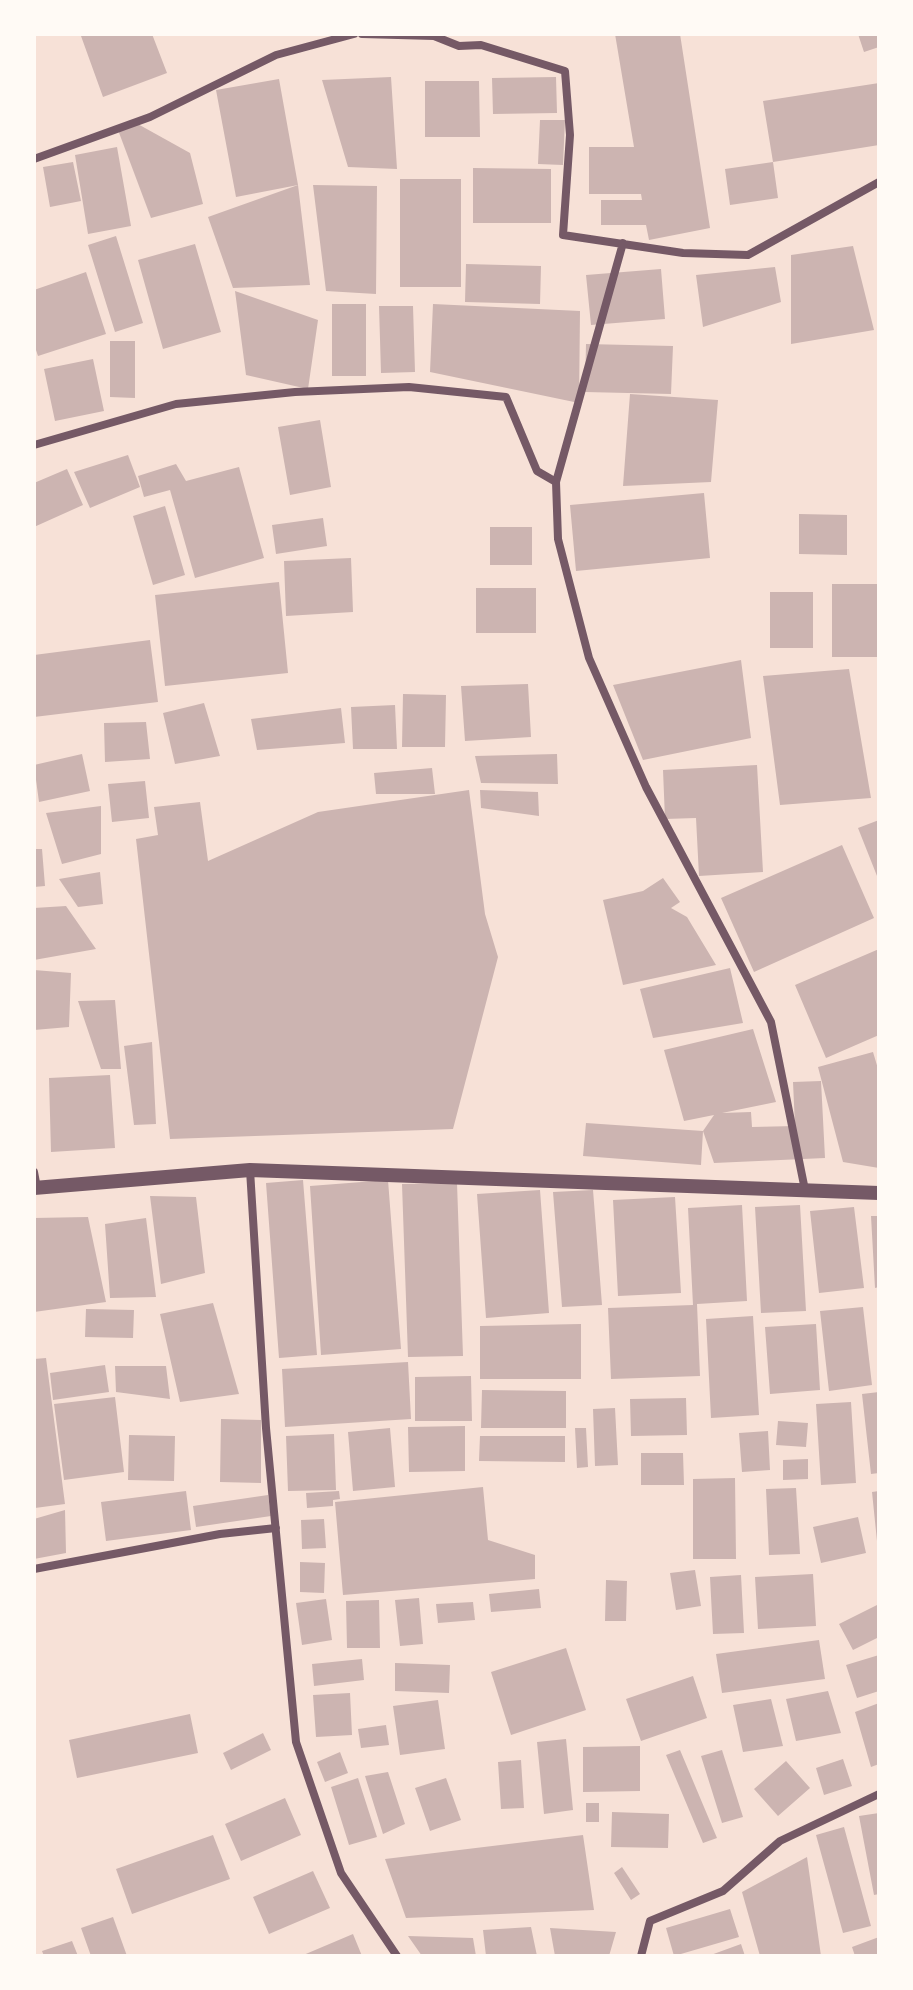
<!DOCTYPE html>
<style>
body{margin:0}
#map{position:relative;width:913px;height:1990px;overflow:hidden;background:#f7e1d7;font-family:Georgia,serif}
canvas{display:block}
.frame{position:absolute;inset:0;border:36px solid #fffaf5;pointer-events:none}
</style>
<div id="map">
<canvas width="913" height="1990"></canvas>
<div class="frame"></div>
</div>
<script>
const c = document.querySelector('canvas').getContext('2d');
c.lineJoin = 'round';
function paint(path, color) { c.fillStyle = color; c.fill(path, 'evenodd'); }
const toPath = rows => new Path2D(rows.map(r => 'M' + r).join(''));
function stroke(path, color, width, dash) { c.strokeStyle = color; c.lineWidth = width; c.lineCap = dash ? 'butt' : 'round'; c.setLineDash(dash || []); c.stroke(path); }
paint(toPath([
 [86,34,152,34,167,73,103,97,81,36],
 [615,34,680,34,710,228,649,240,646,225,601,225,601,200,642,200,641,194,589,194,589,147,634,147],
 [858,34,879,34,879,47,864,52],
 [391,77,397,169,348,167,322,80],
 [556,77,557,113,493,114,492,78],
 [279,79,298,185,236,197,216,90],
 [425,81,479,81,480,137,425,137],
 [879,83,879,145,773,162,763,101],
 [540,120,565,120,563,165,538,164],
 [136,123,190,153,203,204,151,218,118,130],
 [117,147,131,226,88,234,75,155],
 [73,162,81,201,50,207,43,167],
 [773,162,778,198,730,205,725,169],
 [473,168,551,169,551,223,473,223],
 [400,179,461,179,461,287,400,287],
 [298,185,310,285,233,288,208,217],
 [313,185,377,186,376,294,326,291],
 [116,236,143,323,115,332,88,245],
 [195,244,221,332,163,349,138,260],
 [853,246,874,330,791,344,791,255],
 [466,264,541,266,540,304,465,302],
 [775,267,781,302,703,327,696,275],
 [661,269,665,319,591,325,586,275],
 [86,272,106,334,38,356,34,344,34,290],
 [235,291,318,320,308,389,246,375],
 [332,304,366,304,366,376,332,376],
 [433,304,580,311,579,403,430,372],
 [379,306,413,306,415,372,381,373],
 [110,341,135,341,135,398,110,397],
 [586,344,673,346,671,394,585,392],
 [93,359,104,411,55,421,44,369],
 [630,394,718,400,711,482,623,486],
 [320,420,331,487,290,495,278,427],
 [128,455,140,487,90,508,74,472],
 [176,464,186,481,239,467,264,558,195,578,170,490,144,497,138,476],
 [67,469,83,505,34,527,34,483],
 [704,493,710,558,576,571,570,505],
 [165,506,185,575,153,585,133,516],
 [799,514,847,515,847,555,799,554],
 [323,518,327,546,276,554,272,525],
 [490,527,532,527,532,565,490,565],
 [351,558,353,612,286,616,284,561],
 [279,582,288,673,165,686,155,595],
 [832,584,879,584,879,657,832,657],
 [476,588,536,588,536,633,476,633],
 [770,592,813,592,813,648,770,648],
 [150,640,158,702,34,717,34,655],
 [741,660,751,738,643,760,613,685],
 [849,669,871,798,780,805,763,676],
 [528,684,531,737,465,741,461,686],
 [403,694,446,695,445,747,402,747],
 [204,703,220,756,175,764,163,713],
 [395,705,397,749,353,749,351,707],
 [341,708,345,743,257,750,251,719],
 [146,722,150,759,105,762,104,723],
 [82,754,90,791,39,802,34,765],
 [557,754,558,784,481,783,475,756],
 [757,765,763,872,699,876,696,818,665,819,663,770],
 [432,768,435,794,376,794,374,773],
 [145,781,149,818,112,822,108,784],
 [469,790,485,914,498,957,453,1129,170,1139,136,839,158,835,154,807,200,802,208,861,318,812],
 [480,790,538,792,539,816,481,808],
 [101,806,101,854,62,864,46,813],
 [879,820,879,881,858,828],
 [842,845,874,918,754,972,721,898],
 [34,849,42,849,45,886,34,887],
 [100,872,103,904,78,907,59,879],
 [663,878,680,902,671,908,687,917,716,965,623,985,603,900,643,891],
 [66,906,96,949,34,960,34,908],
 [879,949,879,1035,826,1058,795,985],
 [730,968,743,1023,653,1038,640,989],
 [34,970,71,973,69,1027,34,1030],
 [115,1000,121,1069,101,1069,78,1001],
 [753,1029,776,1102,722,1113,751,1112,752,1127,795,1126,793,1082,821,1081,825,1158,714,1163,703,1131,714,1115,684,1121,664,1050],
 [152,1042,156,1124,134,1125,124,1046],
 [873,1052,879,1072,879,1168,843,1162,818,1067],
 [110,1075,115,1148,51,1152,49,1078],
 [586,1123,703,1131,701,1165,583,1156],
 [303,1180,317,1355,279,1358,266,1183],
 [388,1180,401,1349,321,1355,310,1186],
 [457,1183,463,1356,408,1357,402,1184],
 [540,1190,549,1313,486,1318,477,1194],
 [593,1190,602,1305,562,1307,553,1192],
 [150,1196,196,1197,205,1273,161,1284],
 [675,1197,681,1293,618,1296,613,1200],
 [742,1205,747,1301,697,1304,700,1376,611,1379,608,1308,693,1305,688,1208],
 [800,1205,806,1311,761,1313,755,1207],
 [854,1207,864,1288,819,1293,810,1211],
 [871,1216,879,1216,879,1287,875,1288],
 [88,1217,106,1302,34,1312,34,1218],
 [146,1218,156,1297,110,1298,105,1224],
 [213,1303,239,1394,180,1402,160,1314],
 [863,1307,872,1385,829,1391,820,1311],
 [86,1309,134,1310,133,1338,85,1337],
 [753,1316,759,1415,711,1418,706,1319],
 [581,1324,581,1379,480,1379,480,1326],
 [816,1324,820,1390,770,1394,765,1327],
 [46,1358,65,1504,35,1508,34,1359],
 [408,1362,411,1419,285,1427,282,1369],
 [105,1365,109,1392,53,1400,50,1373],
 [115,1366,166,1366,170,1399,116,1392],
 [471,1376,472,1421,415,1421,415,1377],
 [482,1390,566,1391,566,1428,481,1428],
 [879,1392,879,1473,871,1474,862,1394],
 [115,1397,124,1472,64,1480,54,1404],
 [686,1398,687,1435,631,1436,630,1399],
 [851,1402,856,1483,821,1485,816,1404],
 [615,1408,618,1465,595,1466,593,1409],
 [221,1419,261,1420,261,1483,220,1482],
 [778,1421,808,1423,806,1447,776,1445],
 [465,1426,465,1471,409,1472,408,1427],
 [390,1428,395,1487,353,1491,348,1432],
 [575,1428,586,1428,588,1467,577,1468],
 [768,1431,770,1470,742,1472,739,1433],
 [334,1434,336,1490,288,1491,286,1436],
 [129,1435,175,1436,174,1481,128,1480],
 [480,1436,565,1436,565,1462,479,1461],
 [641,1453,683,1453,684,1485,641,1485],
 [808,1459,808,1479,783,1480,783,1460],
 [735,1478,736,1559,693,1559,693,1479],
 [483,1487,488,1540,535,1555,535,1579,343,1595,335,1502],
 [796,1488,800,1554,769,1555,766,1489],
 [186,1491,191,1530,106,1541,101,1502],
 [339,1491,340,1499,333,1500,333,1506,307,1508,306,1493],
 [879,1491,879,1541,877,1541,872,1492],
 [268,1495,271,1516,196,1527,193,1506],
 [65,1510,66,1553,34,1559,34,1519],
 [858,1517,866,1553,821,1563,813,1527],
 [324,1519,326,1548,302,1549,301,1520],
 [300,1562,325,1563,324,1593,300,1592],
 [695,1570,701,1606,676,1610,670,1573],
 [813,1574,816,1626,758,1629,755,1577],
 [741,1575,744,1633,713,1634,710,1577],
 [606,1580,627,1581,626,1621,605,1621],
 [539,1589,541,1608,491,1612,489,1594],
 [419,1598,423,1644,400,1646,395,1600],
 [326,1599,332,1640,302,1645,296,1603],
 [379,1600,380,1648,347,1648,346,1601],
 [473,1602,475,1620,438,1623,436,1604],
 [879,1604,879,1637,853,1650,839,1624],
 [819,1640,825,1679,722,1693,716,1654],
 [566,1648,586,1710,511,1735,491,1672],
 [879,1655,879,1691,857,1698,846,1665],
 [362,1659,364,1680,314,1686,312,1664],
 [395,1663,450,1665,449,1693,395,1691],
 [693,1676,707,1718,641,1741,626,1699],
 [828,1691,841,1733,796,1741,786,1699],
 [350,1693,352,1735,316,1737,313,1695],
 [771,1699,783,1746,743,1752,733,1705],
 [438,1700,445,1749,400,1755,393,1706],
 [879,1703,879,1764,871,1767,855,1712],
 [190,1714,198,1753,77,1778,69,1740],
 [386,1725,389,1745,361,1748,358,1729],
 [263,1733,271,1750,231,1770,223,1753],
 [566,1739,573,1810,544,1814,537,1742],
 [640,1746,640,1791,583,1792,583,1747],
 [680,1750,717,1838,703,1843,666,1755],
 [722,1750,743,1817,722,1823,701,1756],
 [340,1752,348,1773,325,1782,317,1762],
 [843,1759,852,1786,824,1795,816,1768],
 [521,1760,524,1808,501,1809,498,1762],
 [786,1761,810,1788,778,1816,754,1789],
 [388,1772,405,1824,383,1834,365,1776],
 [358,1778,377,1837,349,1845,331,1787],
 [446,1778,461,1820,430,1831,415,1788],
 [285,1798,301,1835,241,1861,225,1824],
 [586,1803,599,1803,599,1822,586,1822],
 [612,1812,669,1814,668,1848,611,1847],
 [879,1813,879,1894,874,1895,859,1816],
 [844,1827,871,1926,843,1933,816,1835],
 [213,1835,230,1879,132,1914,116,1869],
 [583,1835,594,1910,406,1918,385,1859],
 [807,1857,821,1956,760,1956,742,1892],
 [622,1867,640,1894,631,1900,614,1873],
 [313,1871,330,1908,269,1934,253,1897],
 [730,1909,739,1937,674,1956,666,1928],
 [113,1917,127,1956,91,1956,81,1928],
 [531,1927,537,1956,486,1956,483,1930],
 [550,1928,616,1932,609,1956,555,1956],
 [353,1934,362,1956,301,1956],
 [408,1936,473,1938,476,1956,422,1956],
 [879,1937,879,1956,855,1956,852,1947],
 [72,1941,78,1956,44,1956,42,1951],
 [741,1944,745,1956,708,1956]
]), '#ccb4b1');
stroke(toPath([
 [362,34,434,36,459,46,481,45,565,71,570,135,563,235,683,253,748,255,879,182],
 [34,159,150,117,276,55,354,34],
 [623,243,556,482,558,539,589,658,646,787,771,1022,805,1190],
 [34,445,176,404,295,392,409,387,506,397,537,471,556,482],
 [250,1170,266,1428,296,1742,341,1873,397,1956],
 [34,1172,37,1188],
 [34,1569,220,1534,276,1528],
 [641,1956,650,1921,723,1891,780,1841,879,1794]
]), '#755966', 8);
stroke(toPath([
 [34,1188,250,1170,879,1193]
]), '#755966', 14);
</script>
